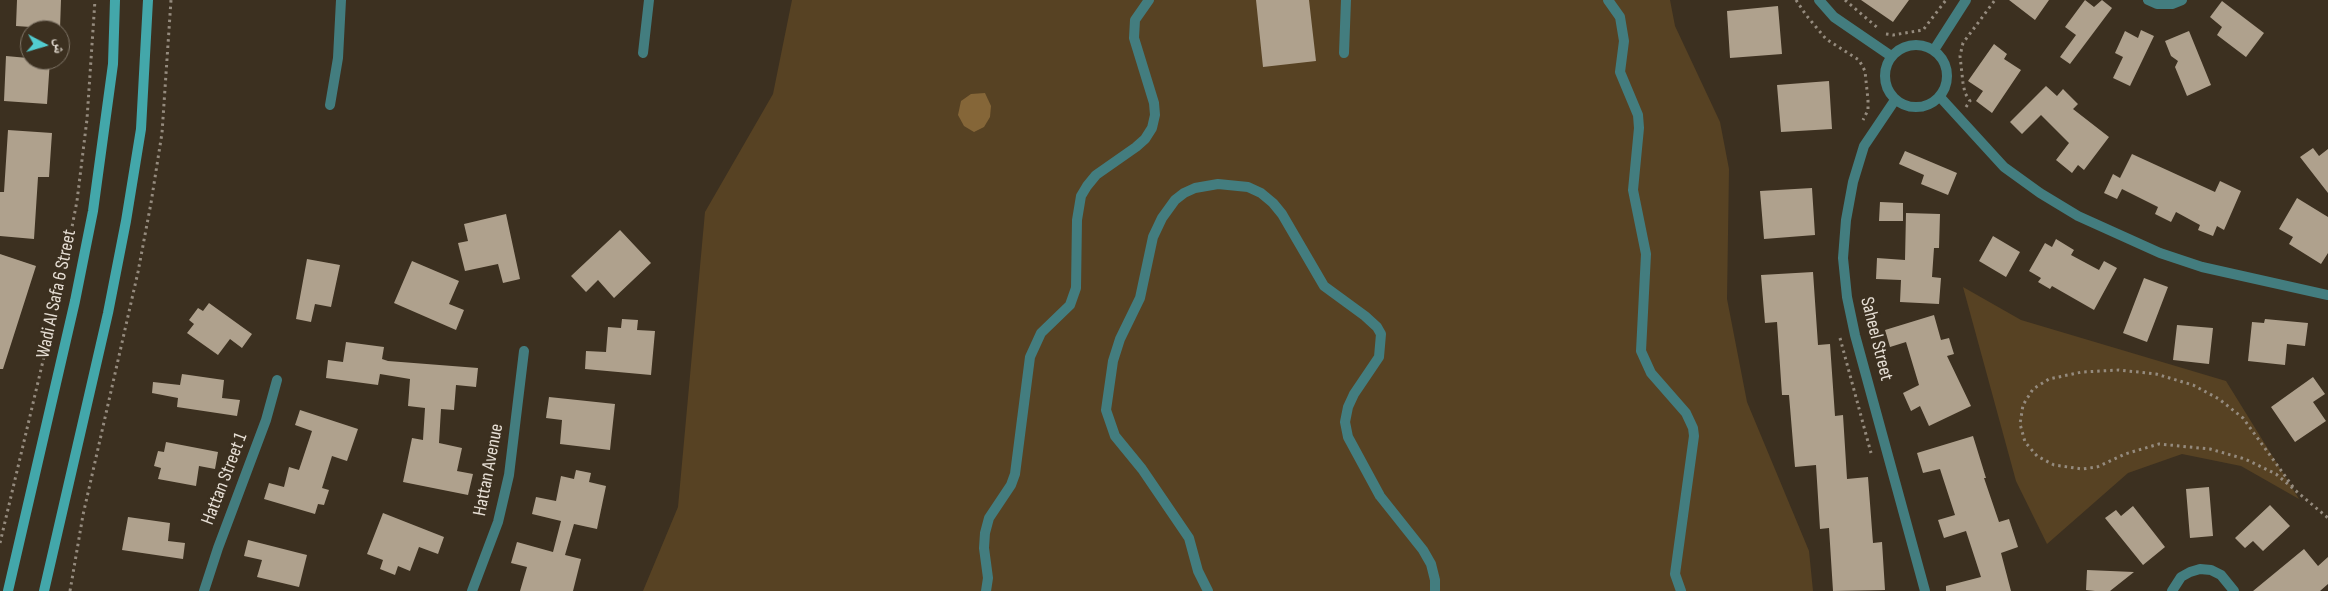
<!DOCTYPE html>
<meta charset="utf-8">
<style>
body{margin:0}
#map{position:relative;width:2328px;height:591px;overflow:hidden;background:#3c3020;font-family:"Sofia Sans Condensed","Noto Naskh Arabic",sans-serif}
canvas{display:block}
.north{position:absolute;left:20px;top:20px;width:50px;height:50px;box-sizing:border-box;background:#3c3020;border:1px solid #807668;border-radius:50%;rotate:96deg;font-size:14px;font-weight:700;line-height:20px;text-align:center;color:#e6ded4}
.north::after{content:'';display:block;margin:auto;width:18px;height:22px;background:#52ccd0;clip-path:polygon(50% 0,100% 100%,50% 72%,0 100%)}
</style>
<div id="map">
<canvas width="2328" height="591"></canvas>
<div class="north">ش</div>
</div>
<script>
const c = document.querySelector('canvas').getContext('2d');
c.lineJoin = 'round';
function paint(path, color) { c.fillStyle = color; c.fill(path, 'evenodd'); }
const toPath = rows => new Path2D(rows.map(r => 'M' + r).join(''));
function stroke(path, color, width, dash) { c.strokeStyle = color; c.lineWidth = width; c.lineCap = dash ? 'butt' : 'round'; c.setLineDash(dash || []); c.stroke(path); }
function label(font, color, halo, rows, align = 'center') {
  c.font = font + ' "Sofia Sans Condensed",sans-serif'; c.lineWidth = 5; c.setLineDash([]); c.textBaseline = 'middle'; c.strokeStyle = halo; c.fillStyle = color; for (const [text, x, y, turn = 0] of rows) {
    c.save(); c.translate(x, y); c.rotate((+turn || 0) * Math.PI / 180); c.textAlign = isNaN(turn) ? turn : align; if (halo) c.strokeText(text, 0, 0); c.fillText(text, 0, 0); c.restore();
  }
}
paint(toPath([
 [792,0,1670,0,1675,26,1720,122,1729,169,1727,299,1747,402,1809,551,1813,591,643,591,678,507,705,212,773,94],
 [1963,287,2021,320,2226,381,2299,499,2241,466,2182,454,2128,473,2047,544,2016,481]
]), '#574223');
paint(toPath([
 [985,93,991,106,990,117,984,127,974,132,964,126,958,115,961,101,971,94]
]), '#856638');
paint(toPath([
 [17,0,61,0,60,29,16,26],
 [1256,0,1309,0,1316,61,1263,67],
 [1861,0,1909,0,1893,22],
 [2009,0,2049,0,2035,20],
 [2085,0,2094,7,2102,0,2112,8,2070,64,2060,57,2076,35,2065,27],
 [2222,1,2264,33,2246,57,2217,35,2222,27,2210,17],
 [1778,6,1782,54,1730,58,1727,11],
 [2141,30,2154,36,2130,86,2113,78,2123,57,2115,53,2125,31,2138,38],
 [2189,31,2211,85,2187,96,2175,67,2178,61,2171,56,2165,41],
 [1994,44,2007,54,2004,59,2021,70,1992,113,1976,101,1983,91,1968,81],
 [6,56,50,60,47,104,4,101],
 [1829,81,1832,129,1781,132,1777,85],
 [2046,86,2057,96,2063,89,2078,104,2073,109,2109,137,2084,170,2078,165,2072,173,2056,160,2069,143,2041,115,2022,134,2010,122],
 [8,130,52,133,49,177,38,177,34,239,0,236,0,192,4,192],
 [2313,148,2319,156,2328,149,2328,193,2300,157],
 [1905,151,1957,173,1948,195,1921,184,1924,175,1899,164],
 [2132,154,2215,192,2220,181,2241,191,2224,230,2217,226,2213,236,2198,230,2200,225,2176,212,2171,222,2155,214,2158,207,2122,189,2117,199,2104,193,2113,174,2120,178],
 [1812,188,1815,235,1764,239,1760,191],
 [2297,198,2328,217,2328,253,2321,264,2289,244,2293,237,2279,229],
 [1880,202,1903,203,1903,221,1879,221],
 [1906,213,1940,214,1939,248,1934,248,1932,277,1941,278,1939,304,1900,302,1901,280,1876,279,1877,258,1905,260],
 [506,214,520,279,503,283,498,264,465,271,458,243,468,241,464,224],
 [620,230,651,263,614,298,598,280,586,292,571,276],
 [1993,236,2020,252,2006,277,1979,261],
 [2056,239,2074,250,2071,255,2099,270,2104,261,2117,268,2094,310,2052,286,2050,289,2038,282,2041,278,2029,271,2045,243,2052,247],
 [0,254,36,266,3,369,0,369],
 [307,259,340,265,331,307,315,304,311,322,296,319],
 [412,261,459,281,449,304,464,310,456,330,394,303],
 [1813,272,1818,345,1830,344,1835,416,1843,415,1847,479,1868,477,1873,543,1882,542,1885,590,1833,591,1829,528,1820,529,1816,465,1795,467,1789,395,1782,395,1777,322,1765,323,1761,275],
 [2144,278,2168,287,2147,342,2123,333],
 [209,303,252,334,242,348,230,339,218,355,187,333,194,324,189,320,198,308,203,311],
 [1934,315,1941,340,1949,338,1954,354,1947,356,1971,406,1929,426,1920,406,1911,411,1903,393,1919,385,1906,342,1890,347,1885,330],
 [622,319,638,320,637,330,655,331,651,375,585,369,586,351,606,352,608,327,621,328],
 [2265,319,2308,323,2305,346,2287,344,2285,365,2248,361,2252,322,2264,323],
 [2177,325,2213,328,2209,364,2173,360],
 [346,342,384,347,382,359,388,361,478,368,476,387,456,385,454,410,441,409,439,443,462,448,457,471,473,474,468,495,403,482,412,438,423,440,425,408,408,406,410,379,380,374,378,385,326,378,328,360,343,362],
 [182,374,224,380,222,398,240,400,237,416,177,407,178,398,152,393,153,382,180,385],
 [2313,377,2325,394,2313,402,2326,421,2295,442,2271,407],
 [549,397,615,404,610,450,560,444,562,420,546,418],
 [300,410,358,429,347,461,332,456,322,488,329,490,324,505,318,504,315,514,264,499,269,483,284,487,289,467,299,470,312,431,295,425],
 [1973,436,1986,478,1984,478,1999,522,2009,519,2018,547,2001,553,2011,591,1946,591,1946,586,1981,577,1966,531,1944,538,1938,520,1955,515,1940,469,1923,473,1917,453],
 [166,442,218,452,215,469,199,466,196,486,158,479,161,468,154,466,158,451,164,452],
 [576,470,591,473,589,482,606,486,597,529,574,524,565,555,581,559,573,591,520,591,527,567,511,563,517,542,553,552,561,521,532,514,536,497,556,501,561,476,574,479],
 [2209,487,2213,536,2190,538,2186,489],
 [2270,505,2290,526,2263,551,2253,541,2245,548,2235,538],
 [2133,506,2165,547,2143,565,2105,518,2116,510,2121,516],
 [383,513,444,537,438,554,419,547,410,571,398,566,395,575,380,569,383,560,367,554],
 [128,517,170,523,168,541,185,543,183,559,122,550],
 [248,540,307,555,299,587,257,577,262,560,244,556],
 [2304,549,2318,566,2328,557,2328,584,2320,591,2253,591],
 [2087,570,2134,572,2110,591,2095,591,2086,590]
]), '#afa18d');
stroke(toPath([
 [1796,0,1806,15,1826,39,1859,60,1865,71,1868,100,1868,110,1863,120],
 [1845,0,1879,29],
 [1886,34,1893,35,1923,30,1946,0],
 [1966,107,1970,101,1965,93,1963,83,1960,56,1963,43,1995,0],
 [1840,338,1871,453],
 [2293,487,2243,418,2219,399,2193,385,2156,374,2119,370,2082,372,2049,379,2033,389,2023,405,2020,424,2025,442,2037,456,2054,465,2082,469,2097,467,2125,454,2159,444,2210,449,2245,459,2276,474,2328,518],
 [0,543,60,289,77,201,87,119,95,0],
 [70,591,83,515,138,272,151,203,162,133,171,0]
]), '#958b7e', 3, [2.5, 4]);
stroke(toPath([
 [1608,0,1620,17,1624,41,1620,72,1638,115,1639,128,1633,190,1646,254,1641,351,1651,373,1686,413,1693,428,1694,436,1675,574,1681,591],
 [986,591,988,578,984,548,985,533,989,518,1011,485,1015,474,1030,357,1041,333,1070,305,1076,288,1077,220,1081,196,1087,186,1096,175,1136,147,1145,139,1152,128,1155,115,1154,103,1134,38,1135,20,1149,0],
 [1208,591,1198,571,1189,538,1142,469,1115,436,1106,410,1113,361,1120,339,1140,298,1153,237,1162,218,1175,200,1184,193,1195,188,1218,184,1248,187,1261,193,1273,203,1282,214,1324,286,1365,316,1377,327,1381,334,1379,357,1354,394,1348,407,1345,422,1348,437,1380,496,1423,550,1431,564,1435,580,1435,591]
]), '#437d7f', 10);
stroke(toPath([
 [1819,0,1834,17,1891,56],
 [2148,0,2157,4,2172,4,2182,0],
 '1885 76a31 31 0 1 1 62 0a31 31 0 1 1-62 0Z',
 [1934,50,1966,0],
 [643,53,649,0],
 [1344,53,1346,0],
 [1940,97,2004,167,2040,193,2078,216,2160,253,2202,267,2328,295],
 [1895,100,1864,146,1853,182,1846,220,1843,258,1847,297,1855,335,1925,591],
 [330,105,338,58,341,0],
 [204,591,218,548,266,420,277,380],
 [472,591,498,522,509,475,524,351],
 [2172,591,2181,577,2190,572,2200,569,2211,570,2221,575,2234,591]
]), '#437d7f', 10);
stroke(toPath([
 [8,591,75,301,93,211,113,64,115,0],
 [44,591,108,313,126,221,141,129,148,0]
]), '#43a7aa', 10);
label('19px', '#e6ded4', '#3c3020', [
 ["Wadi Al Safa 6 Street",57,294,-78],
 ["Saheel Street",1876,339,76],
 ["Hattan Avenue",489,470,-79],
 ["Hattan Street 1",225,479,-69]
]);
</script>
